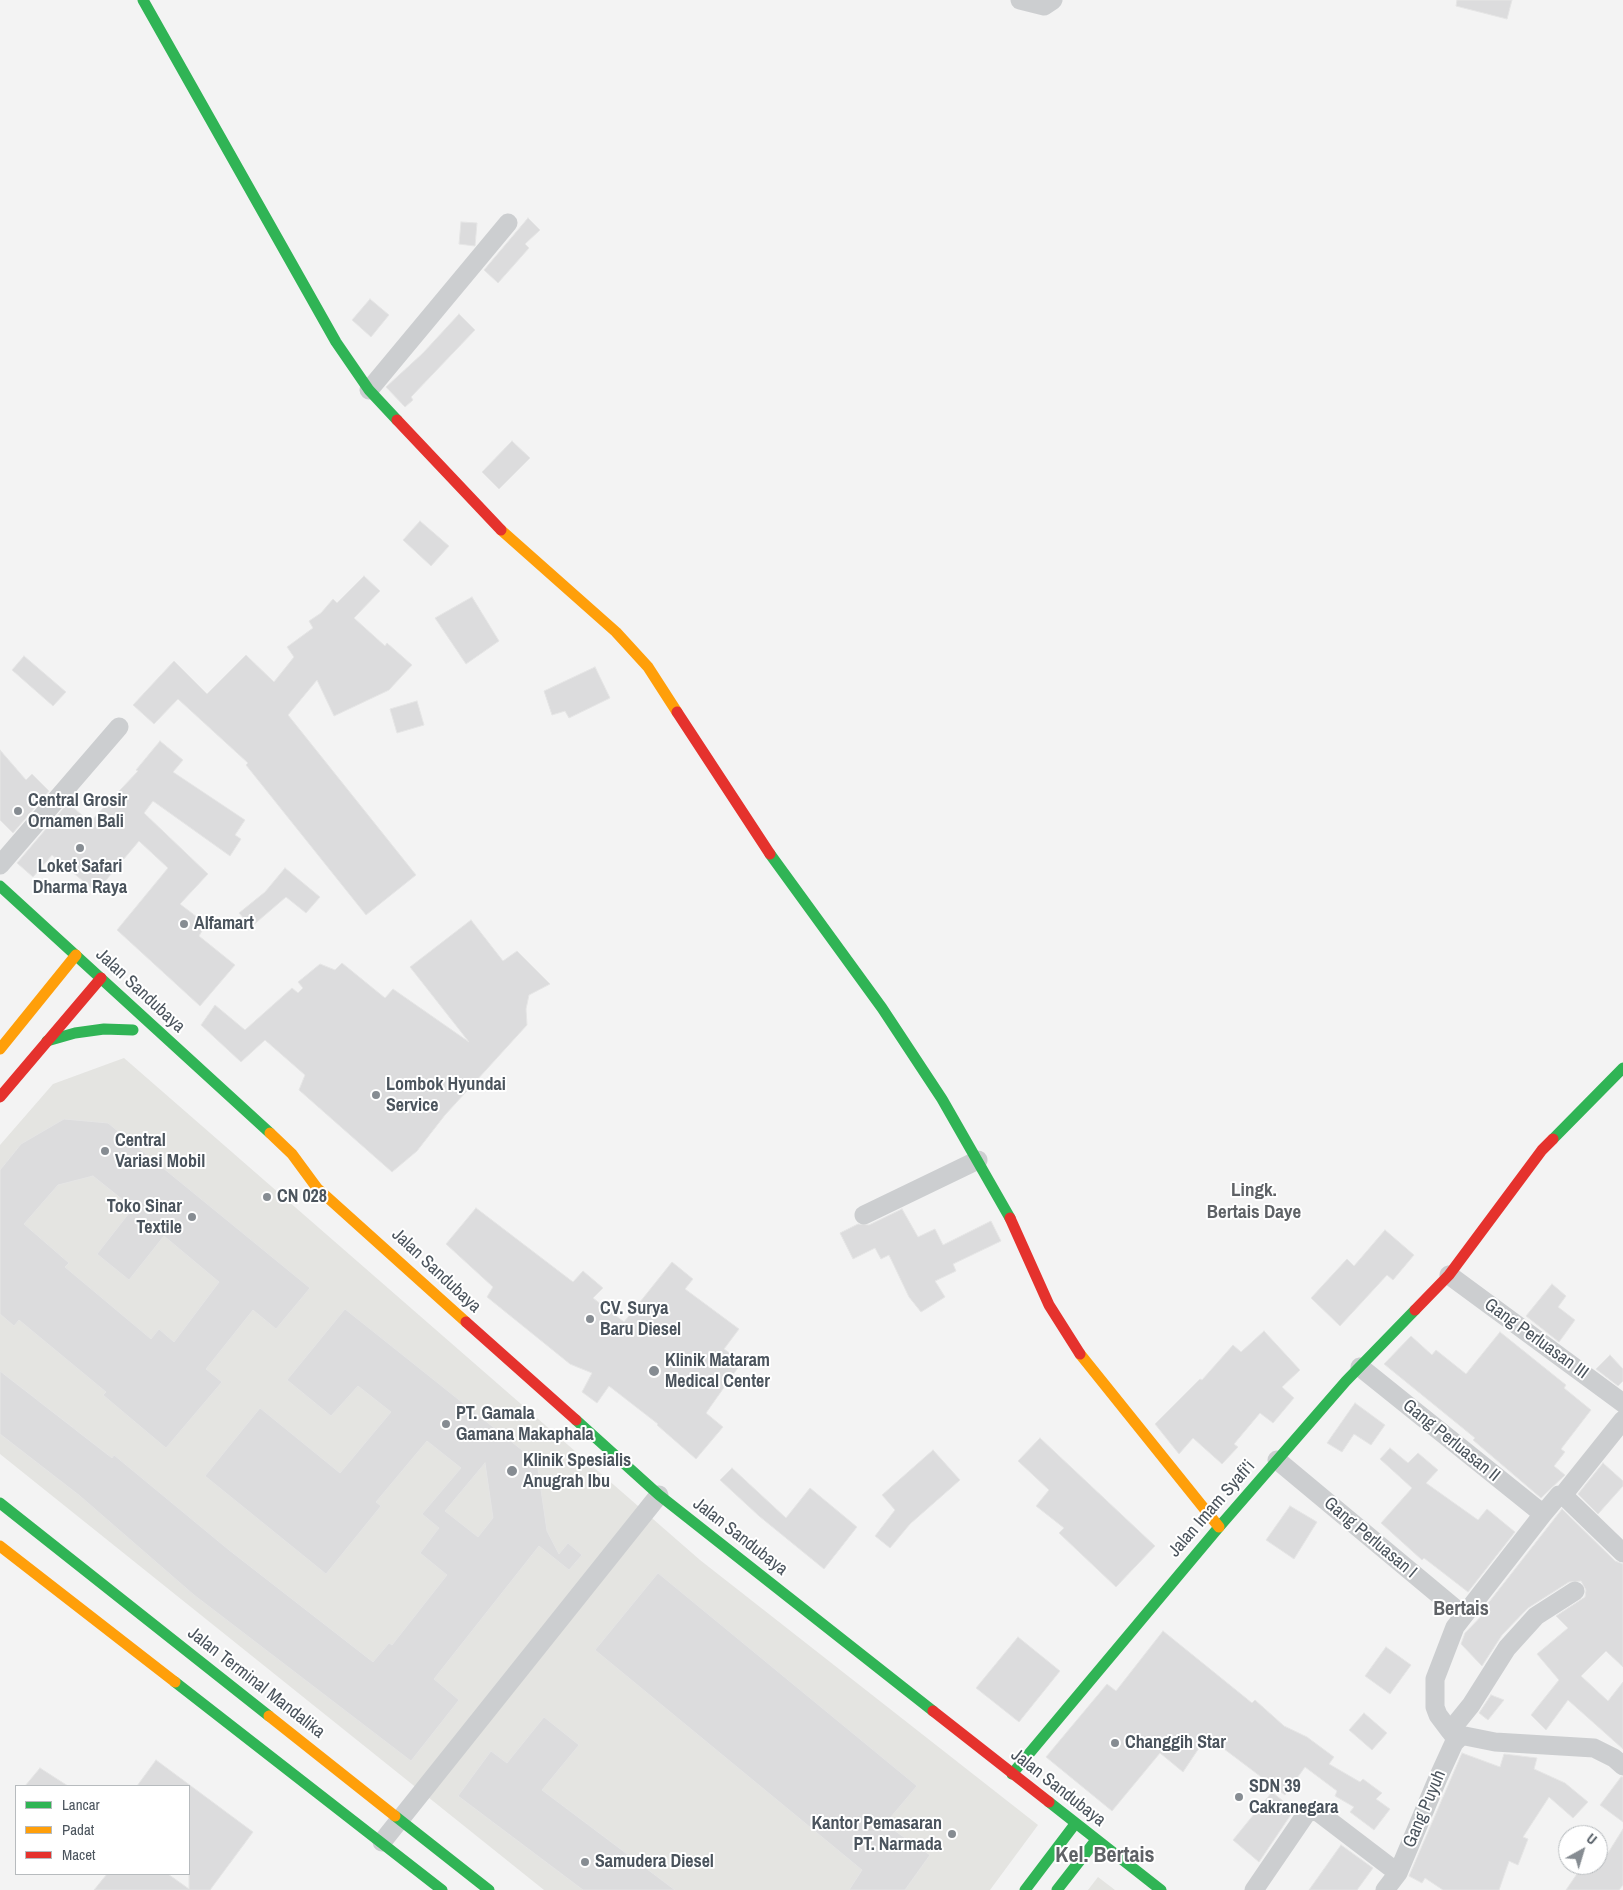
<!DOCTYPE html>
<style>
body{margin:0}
#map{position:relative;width:1623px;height:1890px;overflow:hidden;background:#f3f3f3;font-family:"Archivo Narrow",sans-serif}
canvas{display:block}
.legend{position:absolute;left:15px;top:1785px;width:175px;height:90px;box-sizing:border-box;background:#fff;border:1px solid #b7bbbe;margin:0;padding:6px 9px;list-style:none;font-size:15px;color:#4b545d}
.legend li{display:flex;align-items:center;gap:10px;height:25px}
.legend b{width:25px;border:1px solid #b7bbbe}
.north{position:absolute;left:1558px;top:1825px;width:50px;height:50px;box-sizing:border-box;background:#fff;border:1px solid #b7bbbe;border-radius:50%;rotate:39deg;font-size:14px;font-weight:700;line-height:20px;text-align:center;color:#4b545d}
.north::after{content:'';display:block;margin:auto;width:18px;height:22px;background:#868c92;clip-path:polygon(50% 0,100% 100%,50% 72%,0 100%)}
</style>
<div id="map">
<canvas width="1623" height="1890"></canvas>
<ul class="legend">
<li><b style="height:6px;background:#30b455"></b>Lancar</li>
<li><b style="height:6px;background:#ff9f0a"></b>Padat</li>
<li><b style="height:6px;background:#e5322d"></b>Macet</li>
</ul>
<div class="north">U</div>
</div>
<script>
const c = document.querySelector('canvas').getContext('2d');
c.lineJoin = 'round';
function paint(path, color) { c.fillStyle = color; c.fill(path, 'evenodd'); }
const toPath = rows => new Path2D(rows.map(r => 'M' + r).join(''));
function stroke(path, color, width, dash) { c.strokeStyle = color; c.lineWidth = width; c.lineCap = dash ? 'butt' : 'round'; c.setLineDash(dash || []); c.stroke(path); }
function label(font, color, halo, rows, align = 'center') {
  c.font = font + ' "Archivo Narrow",sans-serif'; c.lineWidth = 4; c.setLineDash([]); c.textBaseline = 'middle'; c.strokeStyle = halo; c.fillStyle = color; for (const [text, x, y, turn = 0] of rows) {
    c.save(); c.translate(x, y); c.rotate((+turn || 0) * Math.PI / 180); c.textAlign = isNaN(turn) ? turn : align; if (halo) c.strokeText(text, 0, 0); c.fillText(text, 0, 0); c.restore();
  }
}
paint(toPath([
 [124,1058,700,1560,1038,1825,990,1890,544,1890,0,1454,0,1145,53,1084],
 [1098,1877,1115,1890,1088,1890]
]), '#e4e4e1');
const building = toPath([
 [1457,0,1512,0,1507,19,1456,6,1457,0],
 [528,218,540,230,525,244,529,248,498,283,484,270,528,218],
 [461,222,477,223,475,246,459,244,461,222],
 [370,299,389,315,371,337,352,320,370,299],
 [459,314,475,330,411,397,413,400,405,407,386,387,423,353,459,314],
 [512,441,530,458,499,489,482,472,512,441],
 [420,521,449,546,431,566,403,540,420,521],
 [364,576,380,591,354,618,385,646,387,643,412,665,389,690,334,716,317,680,288,715,416,875,366,915,246,765,248,763,178,699,154,724,133,705,174,661,207,694,246,655,274,682,294,657,287,647,313,628,309,621,321,613,333,599,337,603,364,576],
 [472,597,499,641,466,664,435,618,472,597],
 [24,656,66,692,53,706,12,670,24,656],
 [595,667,610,698,569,718,565,711,552,715,544,691,595,667],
 [417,701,424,725,397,733,390,709,417,701],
 [160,741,183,760,173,772,245,820,235,835,241,839,230,856,153,801,144,813,208,874,180,904,206,924,199,936,235,965,200,1006,117,930,168,868,139,841,96,892,52,855,33,877,17,863,68,803,90,822,138,771,136,770,160,741],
 [0,750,26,780,32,774,49,791,13,833,0,820,0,750],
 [285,868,320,897,306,913,286,897,251,927,239,913,265,892,285,868],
 [471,920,503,961,517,951,550,984,529,995,526,1009,527,1025,445,1115,417,1151,392,1172,299,1090,305,1075,265,1040,241,1062,201,1025,215,1005,245,1030,292,988,298,993,303,988,298,982,320,964,335,970,342,963,385,998,393,989,469,1042,410,967,471,920],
 [64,1119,108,1123,310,1288,276,1329,253,1310,206,1369,222,1382,166,1448,103,1395,106,1392,19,1320,14,1326,0,1314,0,1170,21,1144,64,1119],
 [93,1176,133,1208,97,1254,129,1280,164,1236,219,1282,174,1342,159,1329,151,1339,65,1267,69,1263,24,1224,58,1185,93,1176],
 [476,1208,573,1282,583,1271,603,1288,593,1298,624,1322,672,1262,693,1279,685,1289,739,1329,724,1349,742,1362,706,1413,723,1427,696,1459,657,1425,658,1424,609,1386,597,1403,582,1392,592,1373,570,1364,487,1297,493,1287,446,1244,476,1208],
 [902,1209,918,1237,935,1229,943,1245,991,1221,1001,1241,953,1264,956,1271,935,1281,945,1297,921,1312,909,1297,889,1255,881,1259,875,1248,853,1259,840,1233,858,1224,869,1225,902,1209],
 [1385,1230,1414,1255,1393,1280,1387,1275,1340,1326,1311,1298,1347,1259,1354,1266,1385,1230],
 [1552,1284,1566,1296,1558,1307,1575,1320,1559,1342,1526,1316,1552,1284],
 [345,1309,537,1462,547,1531,559,1554,568,1543,582,1555,569,1570,539,1546,434,1679,459,1700,411,1761,194,1595,80,1496,0,1434,0,1371,112,1458,114,1455,229,1550,373,1662,389,1643,392,1645,447,1575,420,1553,439,1528,422,1514,461,1468,427,1441,376,1502,381,1506,326,1574,205,1476,260,1408,340,1473,391,1412,358,1386,331,1416,287,1380,345,1309],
 [485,1463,493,1518,478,1537,445,1511,485,1463],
 [1264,1331,1300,1370,1282,1387,1294,1398,1273,1423,1260,1413,1234,1444,1238,1447,1222,1464,1193,1438,1179,1454,1155,1424,1200,1379,1202,1380,1233,1345,1241,1352,1264,1331],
 [1500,1332,1566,1385,1564,1388,1591,1410,1561,1449,1565,1452,1554,1466,1565,1475,1541,1498,1473,1440,1475,1438,1384,1364,1411,1336,1432,1355,1436,1350,1466,1374,1500,1332],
 [1610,1355,1623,1369,1623,1381,1618,1386,1596,1369,1610,1355],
 [1355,1403,1385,1425,1371,1445,1354,1434,1342,1452,1327,1443,1355,1403],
 [1040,1438,1155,1546,1116,1587,1059,1533,1064,1528,1036,1506,1049,1490,1018,1461,1040,1438],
 [1390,1448,1408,1463,1418,1453,1438,1470,1426,1483,1478,1520,1487,1509,1515,1532,1468,1592,1424,1558,1422,1560,1381,1523,1412,1488,1380,1459,1390,1448],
 [933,1450,960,1480,910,1524,890,1548,875,1536,895,1510,882,1495,933,1450],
 [1603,1463,1623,1481,1623,1486,1598,1514,1578,1494,1603,1463],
 [732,1468,786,1518,810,1488,857,1527,824,1569,759,1516,720,1480,732,1468],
 [1290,1506,1317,1522,1294,1559,1266,1540,1290,1506],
 [1562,1509,1615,1561,1623,1564,1623,1667,1606,1651,1581,1676,1608,1701,1623,1682,1623,1749,1568,1700,1546,1730,1531,1715,1559,1680,1537,1654,1568,1628,1556,1616,1585,1597,1586,1590,1581,1581,1569,1582,1528,1608,1502,1635,1482,1666,1461,1644,1465,1633,1489,1608,1486,1606,1562,1509],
 [658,1573,917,1786,885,1824,930,1855,905,1890,849,1890,862,1870,595,1650,658,1573],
 [1163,1631,1252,1703,1255,1700,1284,1726,1307,1737,1334,1757,1329,1764,1360,1782,1363,1779,1382,1793,1376,1799,1390,1809,1374,1830,1350,1812,1354,1807,1335,1796,1337,1791,1305,1767,1285,1795,1207,1736,1183,1772,1160,1753,1112,1811,1046,1757,1107,1684,1116,1691,1163,1631],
 [1018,1637,1060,1671,1019,1722,976,1688,1018,1637],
 [1386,1647,1411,1665,1390,1694,1365,1676,1386,1647],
 [1491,1695,1504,1700,1488,1720,1479,1713,1491,1695],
 [1364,1713,1387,1733,1372,1750,1349,1730,1364,1713],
 [544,1717,579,1745,542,1790,675,1890,583,1890,458,1796,491,1751,507,1763,544,1717],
 [1462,1753,1500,1767,1504,1754,1537,1758,1534,1769,1565,1783,1588,1802,1573,1818,1549,1797,1523,1837,1528,1839,1518,1865,1509,1861,1499,1890,1443,1890,1425,1878,1422,1883,1409,1876,1462,1753],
 [156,1760,253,1832,210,1890,94,1890,107,1874,168,1874,189,1889,189,1786,137,1786,156,1760],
 [40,1768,68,1786,25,1786,40,1768],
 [1621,1777,1623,1777,1623,1822,1600,1805,1621,1777],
 [1272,1792,1294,1810,1259,1862,1233,1840,1272,1792],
 [1623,1829,1623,1885,1619,1890,1566,1890,1583,1865,1598,1865,1598,1857,1604,1850,1608,1853,1623,1829],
 [1341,1845,1373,1868,1357,1890,1309,1890,1341,1845]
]);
paint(building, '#dcdcdd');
stroke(building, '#e5e5e5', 1);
stroke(toPath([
 [1020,0,1044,6,1053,0],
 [369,390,508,223],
 [0,865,119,727],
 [864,1215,978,1160],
 [1449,1275,1623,1403],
 [1360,1367,1543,1514],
 [1277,1460,1463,1615],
 [1563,1495,1623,1553],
 [1450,1731,1438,1715,1435,1707,1435,1679,1455,1627,1543,1514,1559,1495,1563,1495,1623,1420],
 [1457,1740,1450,1731,1471,1705,1507,1648,1536,1616,1575,1591],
 [382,1842,659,1495],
 [1254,1890,1306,1814,1311,1811,1318,1812,1398,1873],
 [1385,1890,1398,1873,1438,1778,1454,1743,1460,1737,1465,1736,1495,1742,1594,1748,1614,1758,1623,1766]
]), '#ccced0', 19);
stroke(toPath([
 [143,0,336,342,369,390,397,420],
 [770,854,882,1008,942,1099,1010,1218],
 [0,886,270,1133],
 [47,1041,75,1033,104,1029,133,1030],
 [1553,1139,1623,1068],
 [576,1420,659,1495,933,1711],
 [0,1503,269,1716],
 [175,1682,442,1890],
 [1012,1774,1219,1527,1346,1381,1415,1310],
 [1049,1802,1161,1890],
 [395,1816,489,1890],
 [1025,1890,1075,1824],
 [1057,1890,1096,1840]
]), '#30b455', 11);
stroke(toPath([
 [501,530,616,632,648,667,677,712],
 [0,1049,76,955],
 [270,1133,292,1154,317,1188,466,1322],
 [1080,1354,1219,1527],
 [0,1546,175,1682],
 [269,1716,395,1816]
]), '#ff9f0a', 11);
stroke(toPath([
 [397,420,501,530],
 [677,712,770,854],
 [0,1097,101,978],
 [1010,1218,1049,1305,1080,1354],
 [1415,1310,1449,1275,1542,1150,1553,1139],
 [466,1322,576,1420],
 [933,1711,1049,1802]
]), '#e5322d', 11);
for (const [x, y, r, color] of [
 [18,811,5,"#868c92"],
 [80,848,5,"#868c92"],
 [184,924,5,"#868c92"],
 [376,1095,5,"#868c92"],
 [105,1151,5,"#868c92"],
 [267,1197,5,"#868c92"],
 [192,1217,5,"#868c92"],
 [590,1319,5,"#868c92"],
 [654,1371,6,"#868c92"],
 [446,1424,5,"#868c92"],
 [512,1471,6,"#868c92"],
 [1115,1743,5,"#868c92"],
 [1239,1797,5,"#868c92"],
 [952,1834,5,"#868c92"],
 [585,1862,5,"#868c92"]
]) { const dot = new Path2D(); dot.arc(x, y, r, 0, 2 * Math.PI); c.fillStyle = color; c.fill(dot); stroke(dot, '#fff', 2); }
label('bold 18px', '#4b545d', '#fff', [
 ["Central Grosir",28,801],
 ["Ornamen Bali",28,822],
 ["Loket Safari",80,867,"center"],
 ["Dharma Raya",80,888,"center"],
 ["Alfamart",194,924],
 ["Lombok Hyundai",386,1085],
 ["Service",386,1106],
 ["Central",115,1141],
 ["Variasi Mobil",115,1162],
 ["CN 028",277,1197],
 ["Toko Sinar",182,1207,"right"],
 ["Textile",182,1228,"right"],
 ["CV. Surya",600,1309],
 ["Baru Diesel",600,1330],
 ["Klinik Mataram",665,1361],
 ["Medical Center",665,1382],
 ["PT. Gamala",456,1414],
 ["Gamana Makaphala",456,1435],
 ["Klinik Spesialis",523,1461],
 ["Anugrah Ibu",523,1482],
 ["Changgih Star",1125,1743],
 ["SDN 39",1249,1787],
 ["Cakranegara",1249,1808],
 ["Kantor Pemasaran",942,1824,"right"],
 ["PT. Narmada",942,1845,"right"],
 ["Samudera Diesel",595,1862]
], 'left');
label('18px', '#4b545d', '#fff', [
 ["Jalan Sandubaya",140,991,43],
 ["Jalan Sandubaya",436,1271,43],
 ["Gang Perluasan III",1536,1339,36],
 ["Gang Perluasan II",1451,1441,39],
 ["Jalan Imam Syafi'i",1212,1509,-49],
 ["Jalan Sandubaya",740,1537,38],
 ["Gang Perluasan I",1370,1538,40],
 ["Jalan Terminal Mandalika",256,1683,38],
 ["Jalan Sandubaya",1058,1788,38],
 ["Gang Puyuh",1425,1809,-67]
]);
label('bold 19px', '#5f6266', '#fff', [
 ["Lingk.",1254,1191],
 ["Bertais Daye",1254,1213]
]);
label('bold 20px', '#5f6266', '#fff', [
 ["Bertais",1461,1610]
]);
label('bold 22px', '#5f6266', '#fff', [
 ["Kel. Bertais",1105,1856]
]);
</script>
